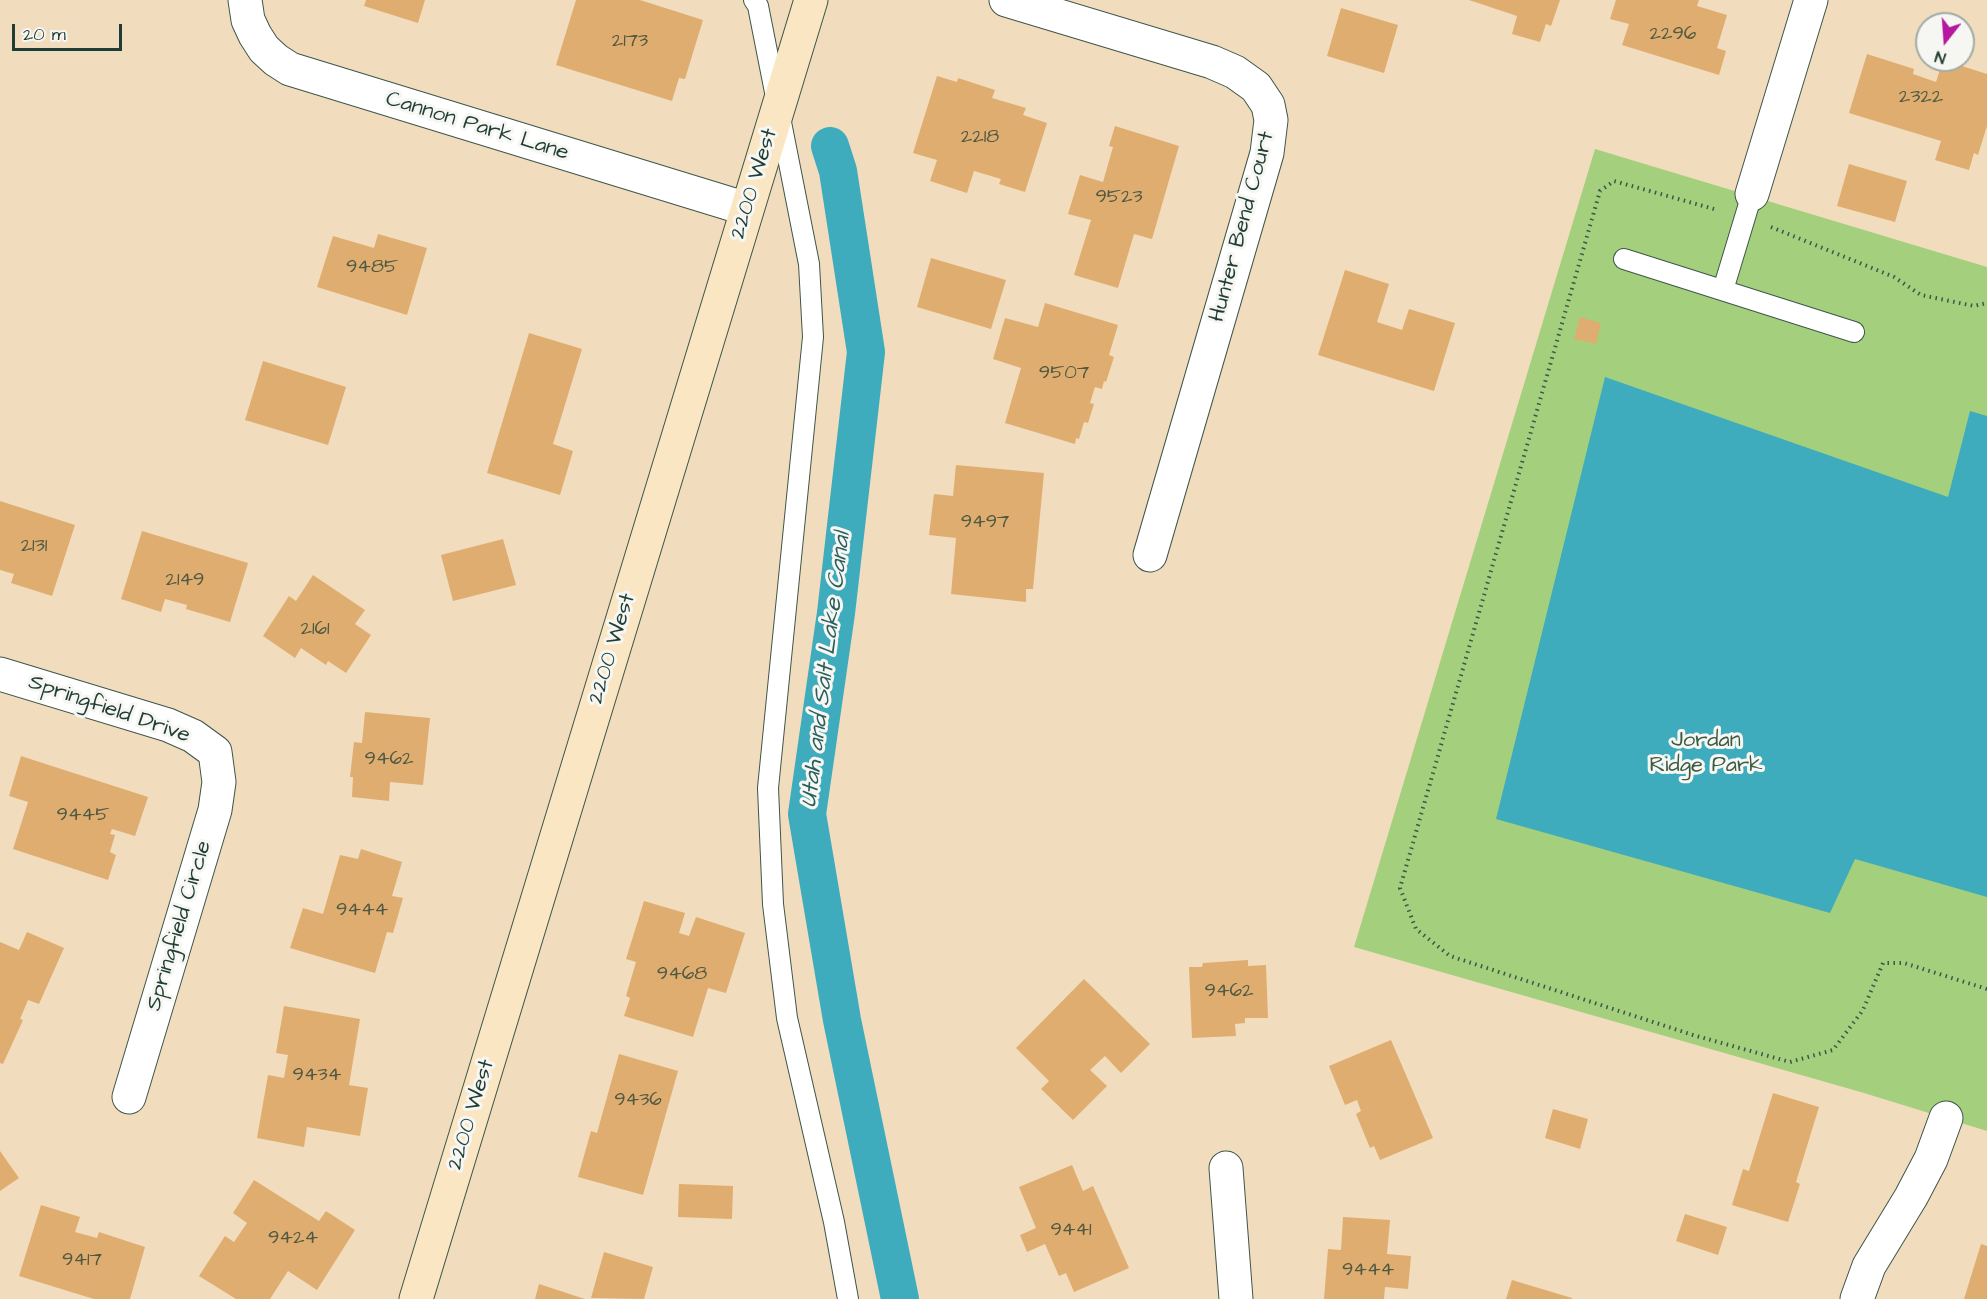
<!DOCTYPE html>
<style>
body{margin:0}
#map{position:relative;width:1987px;height:1299px;overflow:hidden;background:#f1ddbd;font-family:"Architects Daughter",sans-serif}
canvas{display:block}
.north{position:absolute;left:1915px;top:12px;width:60px;height:60px;box-sizing:border-box;background:#f6f6f2;border:2px solid #a0aca6;border-radius:50%;rotate:197deg;font-size:16px;font-weight:700;line-height:24px;text-align:center;color:#1f3d34}
.north::after{content:'';display:block;margin:auto;width:21px;height:27px;background:#b5179e;clip-path:polygon(50% 0,100% 100%,50% 72%,0 100%)}
.scale{position:absolute;left:12px;top:24px;width:110px;height:27px;box-sizing:border-box;border:3px solid #1f3d34;border-top:0;padding-left:8px;font-size:18px;line-height:21px;white-space:nowrap;color:#1f3d34;-webkit-text-stroke:4px #f6f6f2;paint-order:stroke}
</style>
<div id="map">
<canvas width="1987" height="1299"></canvas>
<div class="north">N</div>
<div class="scale">20 m</div>
</div>
<script>
const c = document.querySelector('canvas').getContext('2d');
c.lineJoin = 'round';
function paint(path, color) { c.fillStyle = color; c.fill(path, 'evenodd'); }
const toPath = rows => new Path2D(rows.map(r => 'M' + r).join(''));
function stroke(path, color, width, dash) { c.strokeStyle = color; c.lineWidth = width; c.lineCap = dash ? 'butt' : 'round'; c.setLineDash(dash || []); c.stroke(path); }
function label(font, color, halo, rows, align = 'center') {
  c.font = font + ' "Architects Daughter",sans-serif'; c.lineWidth = 6; c.setLineDash([]); c.textBaseline = 'middle'; c.strokeStyle = halo; c.fillStyle = color; for (const [text, x, y, turn = 0] of rows) {
    c.save(); c.translate(x, y); c.rotate((+turn || 0) * Math.PI / 180); c.textAlign = isNaN(turn) ? turn : align; if (halo) c.strokeText(text, 0, 0); c.fillText(text, 0, 0); c.restore();
  }
}
paint(toPath([
 [1595,149,1987,267,1987,1131,1864,1093,1354,947]
]), '#a4d07d');
paint(toPath([
 [1605,377,1948,497,1970,411,1987,416,1987,897,1855,859,1830,913,1496,819]
]), '#3eacbc');
stroke(toPath([
 [830,146,838,171,866,352,836,613,807,814,842,1020,900,1299]
]), '#3eacbc', 38);
paint(toPath([
 [366,0,425,0,418,23,364,6],
 [576,0,640,0,703,20,685,79,679,78,672,101,556,65],
 [1469,0,1560,0,1551,26,1546,24,1540,42,1512,34,1517,16],
 [1616,0,1699,0,1697,6,1727,15,1717,48,1726,51,1719,75,1622,45,1629,24,1610,19],
 [1341,8,1398,25,1384,73,1327,56],
 [1867,54,1914,69,1913,74,1936,82,1943,60,1987,74,1987,126,1978,155,1974,153,1969,170,1935,160,1941,141,1849,113],
 [937,76,957,82,958,78,995,90,992,98,1026,108,1023,115,1047,123,1025,192,999,184,1001,179,974,171,967,193,930,181,937,160,913,153],
 [1115,126,1179,146,1152,239,1134,234,1118,288,1074,275,1091,220,1068,214,1080,175,1103,182,1113,147,1109,146],
 [1849,164,1907,181,1895,222,1837,206],
 [378,234,427,248,407,315,317,287,333,236,374,248],
 [931,258,1006,280,991,329,917,307],
 [1345,270,1389,284,1377,322,1402,330,1409,309,1455,323,1434,391,1318,355],
 [1045,303,1118,325,1109,355,1114,357,1106,382,1104,381,1102,389,1095,387,1090,403,1094,404,1088,423,1084,422,1079,439,1076,438,1075,444,1005,423,1021,368,993,359,1005,318,1038,327],
 [1580,317,1601,323,1596,344,1574,339],
 [529,333,582,349,553,444,573,451,560,495,487,473],
 [263,361,346,387,328,445,245,420],
 [956,465,1044,473,1033,589,1026,589,1026,602,951,594,956,538,929,535,934,494,953,496],
 [0,501,75,525,52,596,11,583,14,574,0,570],
 [142,531,248,563,230,622,186,609,187,605,165,599,161,612,121,599],
 [503,539,516,585,453,601,441,555],
 [313,575,365,610,355,624,371,635,346,673,328,661,326,665,301,648,295,658,263,636,289,596,296,601],
 [365,712,430,718,423,785,390,782,389,801,352,797,353,777,350,777,354,742,362,743],
 [21,756,148,797,135,836,112,829,110,834,115,835,110,852,116,855,108,880,13,849,28,802,9,796],
 [361,849,402,862,392,896,403,898,393,933,387,932,375,973,290,948,303,908,323,914,340,855,358,859],
 [644,901,685,913,679,933,689,936,696,917,745,933,726,993,708,988,693,1037,624,1016,630,998,626,996,636,962,626,959],
 [27,932,64,948,39,1004,28,1000,20,1019,23,1020,3,1064,0,1063,0,942,19,950],
 [1248,960,1248,966,1266,965,1268,1018,1245,1018,1245,1023,1235,1024,1236,1036,1192,1038,1189,967,1202,967,1203,963],
 [1084,979,1150,1044,1121,1073,1105,1056,1090,1070,1107,1086,1073,1120,1041,1089,1049,1081,1016,1048],
 [284,1006,360,1019,349,1085,368,1088,360,1136,307,1127,304,1147,257,1138,268,1075,284,1078,288,1055,276,1053],
 [1391,1040,1433,1138,1380,1160,1374,1146,1370,1148,1356,1114,1361,1111,1357,1100,1345,1105,1329,1066],
 [619,1054,678,1071,643,1195,578,1177,591,1131,597,1133],
 [1773,1093,1819,1107,1796,1182,1800,1184,1788,1222,1732,1205,1743,1169,1749,1171],
 [1553,1109,1588,1119,1580,1149,1545,1138],
 [0,1151,19,1178,0,1191],
 [1072,1165,1083,1191,1093,1186,1129,1268,1074,1292,1066,1273,1059,1276,1045,1244,1027,1252,1020,1235,1036,1228,1019,1187],
 [254,1180,319,1221,326,1211,355,1230,317,1290,288,1271,270,1299,236,1299,199,1276,225,1236,234,1242,247,1223,233,1213],
 [679,1184,733,1186,732,1219,678,1217],
 [41,1205,80,1217,75,1232,97,1238,99,1232,145,1247,130,1299,94,1299,19,1276],
 [1685,1214,1727,1227,1718,1255,1676,1241],
 [1343,1217,1390,1220,1387,1254,1411,1256,1408,1289,1385,1287,1384,1299,1324,1299,1328,1249,1341,1250],
 [1981,1244,1987,1246,1987,1299,1964,1299],
 [604,1252,653,1267,644,1299,591,1298],
 [1512,1280,1572,1298,1572,1299,1506,1299],
 [539,1284,585,1299,535,1299]
]), '#dfad6f');
const lane = toPath([
 [754,0,758,6,809,264,813,337,768,788,773,904,787,1018,834,1222,848,1299],
 [1624,259,1854,332],
 [1723,290,1752,194]
]);
const street = toPath([
 [245,0,248,20,255,35,264,49,276,60,290,69,747,209],
 [1006,0,1212,62,1235,72,1256,87,1268,105,1271,120,1267,153,1150,555],
 [1752,194,1811,0],
 [0,674,168,725,193,736,215,752,219,782,215,810,129,1097],
 [1226,1168,1236,1299],
 [1857,1299,1869,1266,1911,1197,1931,1159,1946,1118]
]);
const secondary = toPath([
 [416,1299,811,0]
]);
stroke(lane, '#3e5549', 22);
stroke(street, '#3e5549', 35);
stroke(secondary, '#3e5549', 35);
stroke(toPath([
 [1714,209,1614,181,1600,191,1400,888,1416,929,1450,956,1693,1035,1790,1062,1833,1050,1863,1010,1883,963,1904,963,1987,989],
 [1771,227,1894,277,1921,295,1974,306,1987,303]
]), '#3e5549', 4, [1.5, 4.5]);
stroke(lane, '#fff', 20);
stroke(street, '#fff', 33);
stroke(secondary, '#fbe6c4', 33);
label('20px', '#4f5943', null, [
 ["2296",1673,35],
 ["2173",630,42],
 ["2322",1921,98],
 ["2218",980,138],
 ["9523",1119,198],
 ["9485",372,268],
 ["9507",1064,374],
 ["9497",985,523],
 ["2131",34,547],
 ["2149",185,581],
 ["2161",315,630],
 ["9462",389,760],
 ["9445",83,816],
 ["9444",362,911],
 ["9468",682,975],
 ["9462",1229,992],
 ["9434",317,1076],
 ["9436",638,1101],
 ["9441",1071,1231],
 ["9424",293,1239],
 ["9417",82,1261],
 ["9444",1368,1271]
]);
label('22px', '#1f3d34', '#f6f6f2', [
 ["Cannon Park Lane",477,127,17],
 ["2200 West",755,184,-73],
 ["Hunter Bend Court",1243,227,-75],
 ["2200 West",613,649,-73],
 ["Springfield Drive",109,710,19],
 ["Springfield Circle",180,926,-73],
 ["2200 West",472,1115,-73]
]);
label('22px', '#3a5a43', '#f6f6f2', [
 ["Jordan",1706,741],
 ["Ridge Park",1706,766]
]);
label('italic 24px', '#285e5d', '#f6f6f2', [
 ["Utah and Salt Lake Canal",827,670,-83]
]);
</script>
